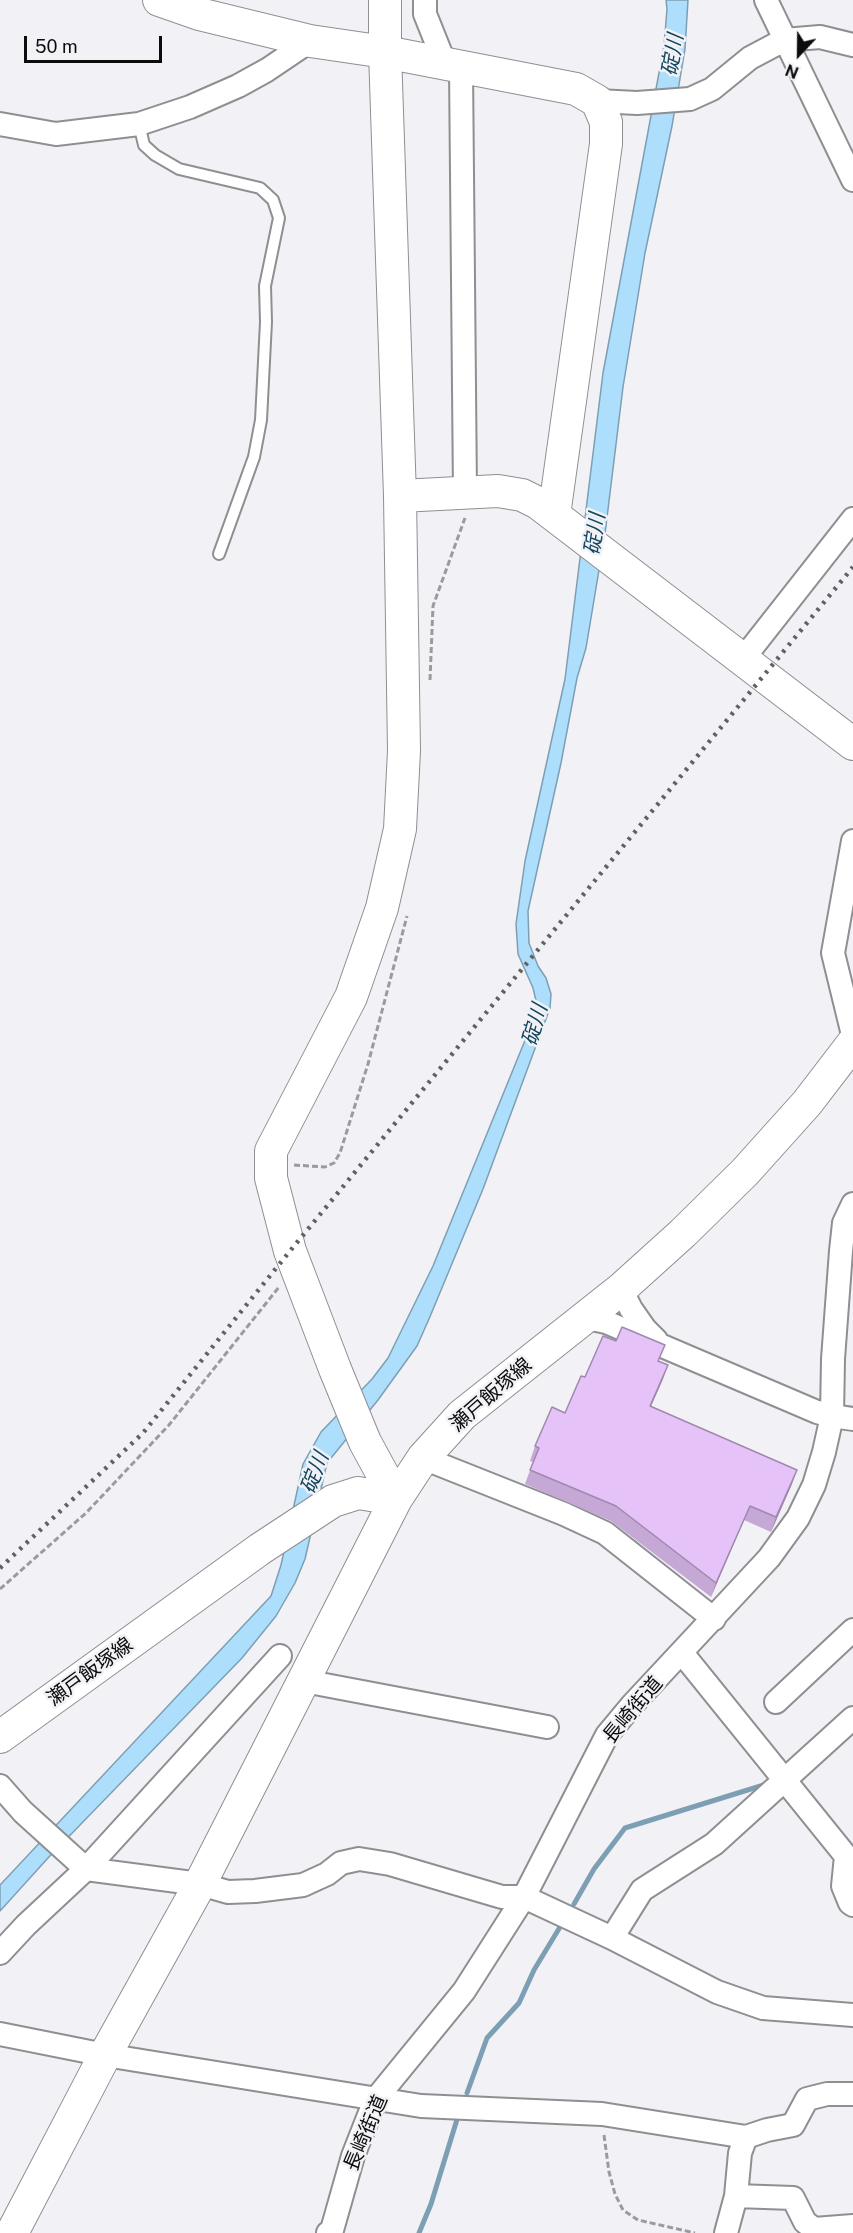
<!DOCTYPE html>
<meta charset="utf-8">
<style>
body{margin:0}
#map{position:relative;width:853px;height:2233px;overflow:hidden;background:#f2f2f6;font-family:"Public Sans",sans-serif}
canvas{display:block}
.north{position:absolute;left:769px;top:24px;width:60px;height:60px;-webkit-text-stroke:4px #f2f2f6;paint-order:stroke;rotate:202deg;font-size:16px;font-weight:700;line-height:24px;text-align:center;color:#0c0c0d}
.north::after{content:'';display:block;margin:auto;width:21px;height:27px;background:#0c0c0d;clip-path:polygon(50% 0,100% 100%,50% 72%,0 100%)}
.scale{position:absolute;left:24px;top:36px;width:138px;height:27px;box-sizing:border-box;border:3px solid #0c0c0d;border-top:0;padding-left:8px;font-size:18px;line-height:21px;white-space:nowrap;color:#0c0c0d;-webkit-text-stroke:4px #f2f2f6;paint-order:stroke}
</style>
<div id="map">
<canvas width="853" height="2233"></canvas>
<div class="north">N</div>
<div class="scale">50 m</div>
</div>
<script>
const c = document.querySelector('canvas').getContext('2d');
c.lineJoin = 'round';
function paint(path, color) { c.fillStyle = color; c.fill(path, 'evenodd'); }
const toPath = rows => new Path2D(rows.map(r => 'M' + r).join(''));
function stroke(path, color, width, dash) { c.strokeStyle = color; c.lineWidth = width; c.lineCap = dash ? 'butt' : 'round'; c.setLineDash(dash || []); c.stroke(path); }
function label(font, color, halo, rows, align = 'center') {
  c.font = font + ' "Public Sans","Noto Sans JP",sans-serif'; c.lineWidth = 5; c.setLineDash([]); c.textBaseline = 'middle'; c.strokeStyle = halo; c.fillStyle = color; for (const [text, x, y, turn = 0] of rows) {
    c.save(); c.translate(x, y); c.rotate((+turn || 0) * Math.PI / 180); c.textAlign = isNaN(turn) ? turn : align; if (halo) c.strokeText(text, 0, 0); c.fillText(text, 0, 0); c.restore();
  }
}
const water = toPath([
 [666,0,688,0,685,49,672,126,645,253,623,387,605,534,586,648,577,678,561,763,528,911,529,943,538,966,546,978,551,994,550,1008,483,1189,429,1319,417,1346,378,1400,327,1463,305,1559,295,1583,276,1616,242,1658,48,1858,0,1911,0,1885,271,1596,281,1565,303,1464,321,1432,372,1379,388,1358,433,1266,528,1033,537,1005,533,988,518,954,516,924,525,861,565,679,603,373,664,46,667,9,666,0]
]);
paint(water, '#addefc');
stroke(water, '#7d9fb4', 1.5);
stroke(toPath([
 [574,1904,594,1869,625,1828,767,1784],
 [467,2093,487,2038,519,2003,534,1970,563,1922],
 [419,2233,431,2204,459,2113]
]), '#7d9fb4', 5);
const lane = toPath([
 [139,124,144,145,155,155,179,169,260,188,273,200,279,218,265,286,266,322,261,420,254,457,219,554]
]);
const street = toPath([
 [425,0,425,14,445,64],
 [766,0,853,180],
 [461,68,465,493],
 [597,101,637,103,690,99,712,89,750,58,784,40,820,37,853,45],
 [0,124,56,134,139,124,190,107,238,86,267,70,310,41],
 [743,659,853,519],
 [853,841,833,953,853,1035],
 [621,1289,631,1309,645,1329,656,1340],
 [580,1321,592,1319,606,1322,817,1412,832,1416,853,1419],
 [423,1458,564,1514,605,1533,714,1619],
 [682,1653,846,1856,843,1886,850,1903,853,1905],
 [304,1681,547,1727],
 [776,1702,853,1630],
 [0,1786,23,1812,86,1869,200,1884,228,1892,255,1891,303,1885,327,1874,341,1863,359,1859,390,1864,502,1897,524,1897,612,1938,717,1992,763,2008,853,2015],
 [612,1938,642,1890,714,1844,853,1718],
 [0,1953,26,1925,86,1869,280,1656],
 [0,2034,105,2055,421,2106,602,2114,746,2137,767,2130,793,2125,807,2099,827,2094,853,2094],
 [736,2196,793,2198,805,2222,814,2229,853,2226],
 [328,2233,332,2230,353,2156,375,2100,464,1991,524,1897,607,1735,632,1705,769,1558,798,1518,814,1485,824,1452,832,1416,833,1359,841,1251,844,1223,853,1204],
 [726,2233,736,2196,740,2153,746,2137]
]);
const secondary = toPath([
 [159,0,199,14,310,41,385,52,576,89,597,101,606,122,606,144,554,515],
 [400,496,498,491,522,495,538,503,853,744],
 [0,1737,260,1549,333,1501,358,1493,396,1499,423,1458,462,1415,621,1289,683,1233,745,1172,807,1103,853,1043],
 [12,2233,105,2055,200,1884,396,1499,365,1442,335,1369,290,1251,271,1178,271,1151,351,997,382,908,400,829,404,751,400,496,385,52,385,0]
]);
stroke(lane, '#8f8f92', 14);
stroke(street, '#8f8f92', 26);
stroke(secondary, '#8f8f92', 34);
stroke(toPath([
 [430,680,433,606,465,518],
 [294,1165,325,1167,334,1163,340,1153,368,1064,407,916],
 [0,1589,86,1513,169,1425,279,1287],
 [604,2135,609,2172,615,2194,623,2210,638,2220,695,2233]
]), '#9b9b9e', 3, [6, 3]);
stroke(lane, '#fff', 10);
stroke(street, '#fff', 22);
stroke(secondary, '#fff', 32);
stroke(toPath([
 [0,1568,143,1433,290,1251,853,567]
]), '#616163', 4.5, [3, 6]);
paint(toPath([
 [616,1341,659,1361,663,1379,651,1406,792,1484,771,1532,744,1520,711,1597,611,1521,525,1484,533,1462,530,1461,535,1446,565,1413,585,1377]
]), '#c5a8d6');
paint(toPath([
 [668,1365,663,1379,645,1420,650,1406],
 [797,1470,792,1484,771,1532,776,1517],
 [750,1506,711,1597,716,1583]
]), '#a088ae');
const building = toPath([
 [622,1327,665,1345,658,1361,668,1365,650,1406,797,1470,776,1517,750,1506,716,1583,616,1506,530,1470,539,1448,535,1446,552,1407,565,1413,581,1376,585,1377,603,1336,616,1341,622,1327]
]);
paint(building, '#e5c3f9');
stroke(building, '#a088ae', 1.5);
label('20px', '#0c0c0d', '#f2f2f6', [
 ["瀬戸飯塚線",491,1395,-41],
 ["瀬戸飯塚線",90,1672,-36],
 ["長崎街道",633,1710,-50],
 ["長崎街道",366,2133,-67]
]);
label('italic 21px', '#13465f', '#f2f2f6', [
 ["碇川",673,55,-81],
 ["碇川",595,534,-82],
 ["碇川",535,1025,-74],
 ["碇川",315,1473,-69]
]);
</script>
